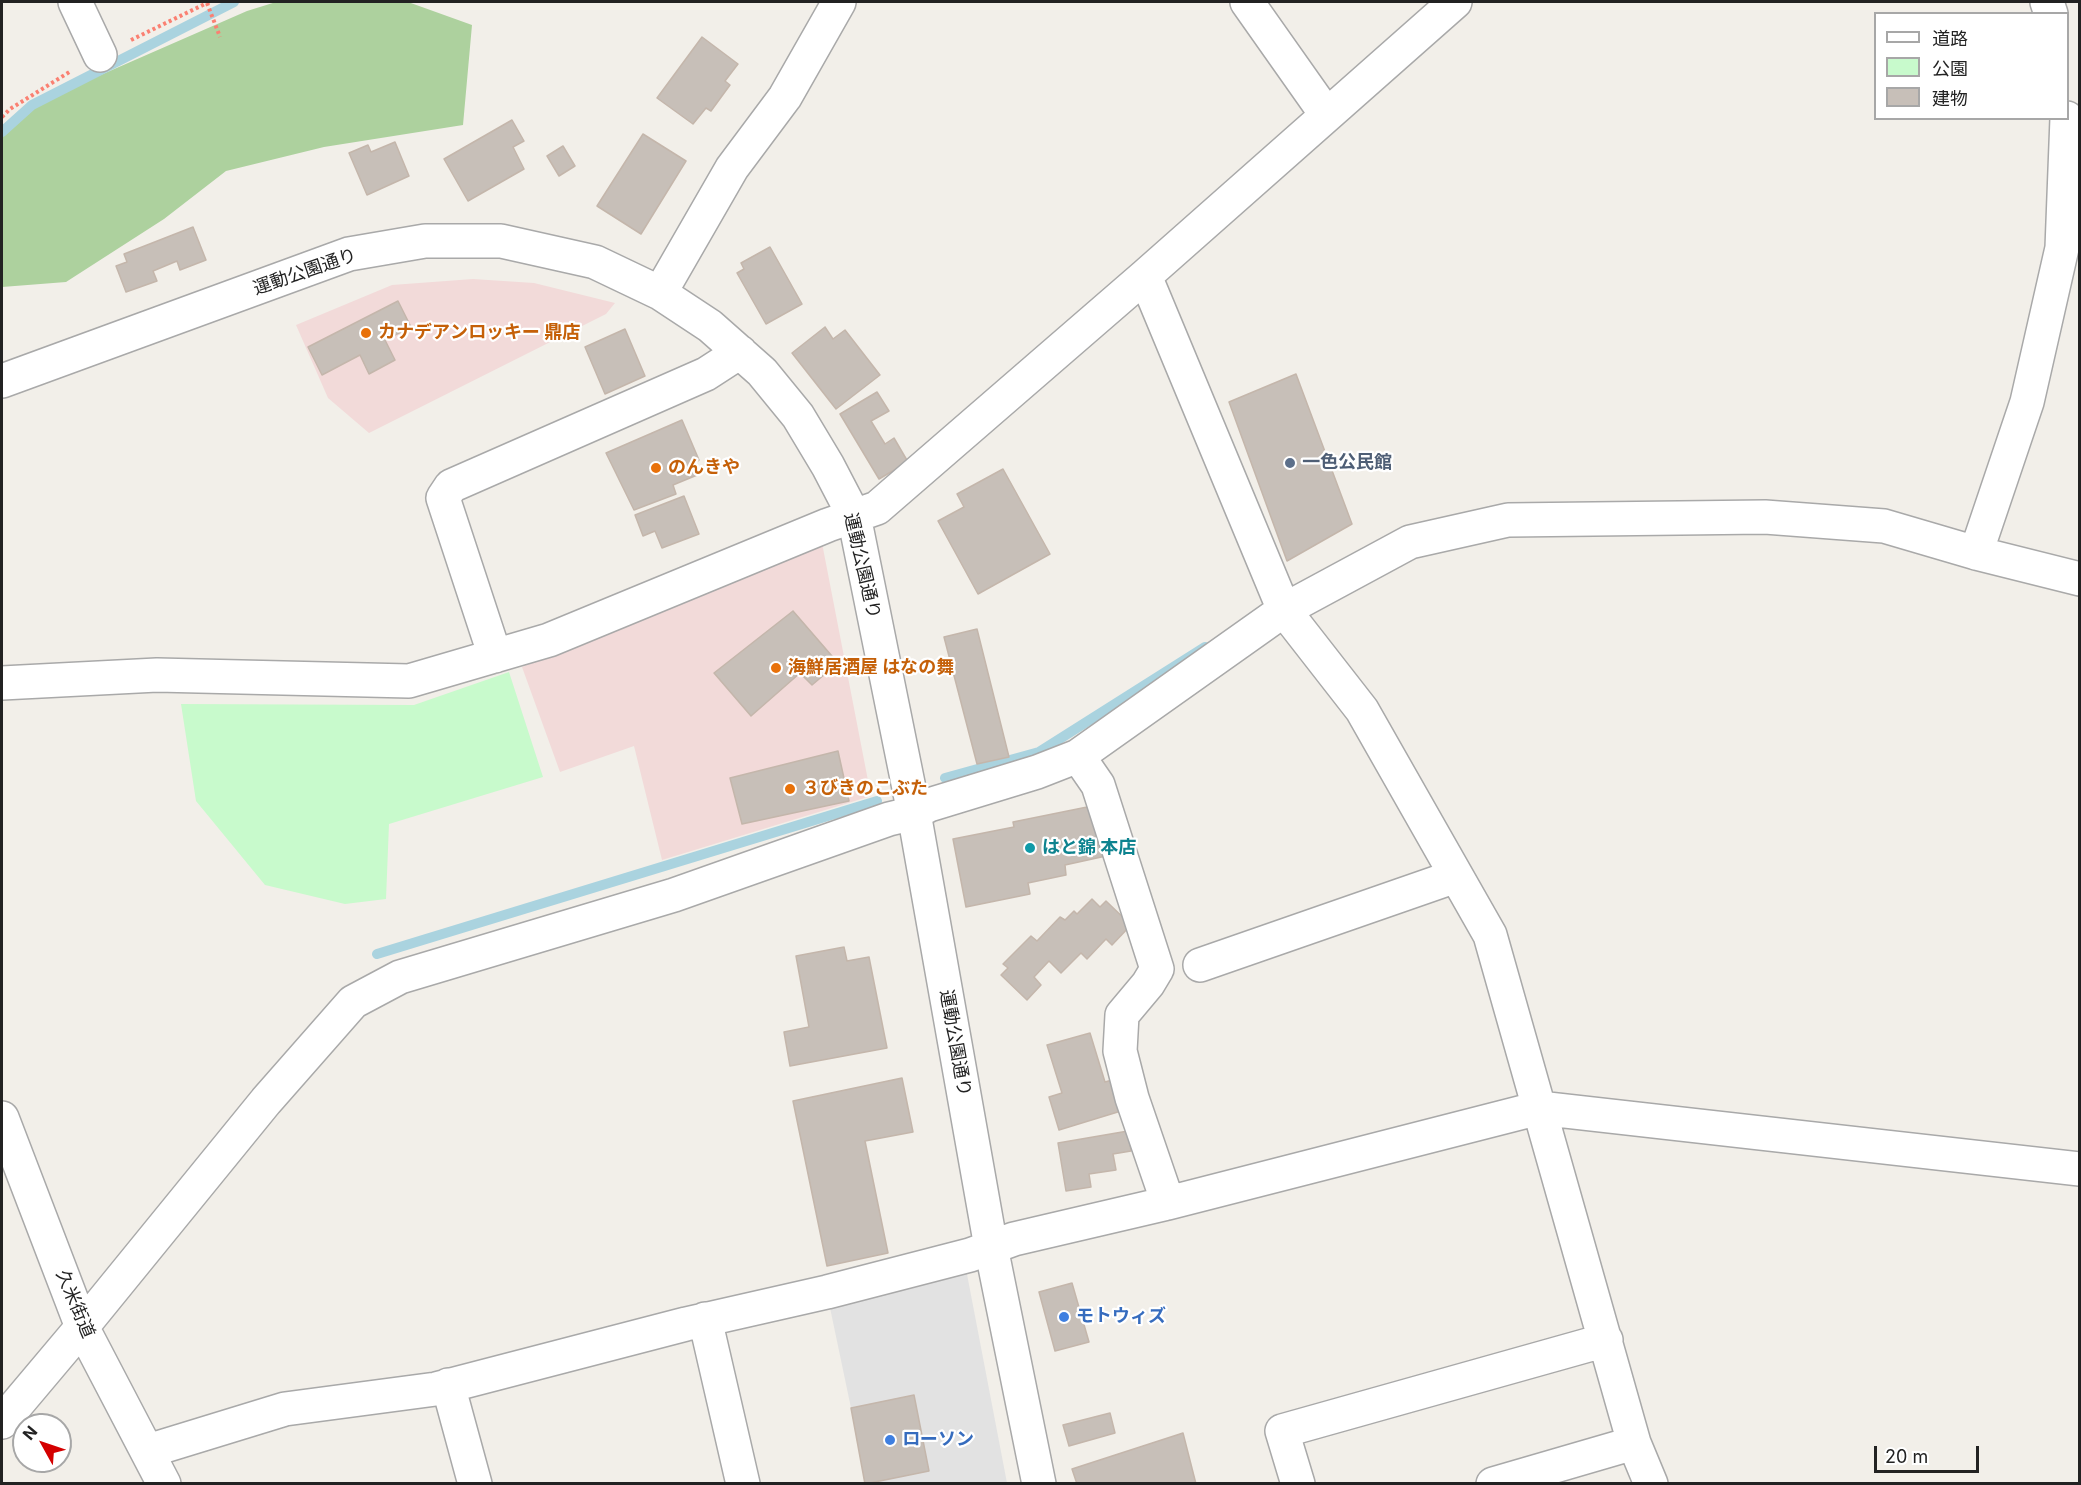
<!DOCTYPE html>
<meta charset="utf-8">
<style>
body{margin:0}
#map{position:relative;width:2081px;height:1485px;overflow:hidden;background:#f2efe9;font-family:Inter,"Noto Sans JP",sans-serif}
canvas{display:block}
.frame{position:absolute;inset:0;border:3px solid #222;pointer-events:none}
.legend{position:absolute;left:1874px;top:12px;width:195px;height:108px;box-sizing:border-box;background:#fff;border:2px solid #a7a7a7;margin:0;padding:8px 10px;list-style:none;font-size:18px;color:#222}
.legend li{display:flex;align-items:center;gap:12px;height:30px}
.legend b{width:30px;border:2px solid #a7a7a7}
.north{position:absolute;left:12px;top:1413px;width:60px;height:60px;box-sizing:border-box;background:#fff;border:2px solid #a7a7a7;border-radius:50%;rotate:310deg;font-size:16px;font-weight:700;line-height:24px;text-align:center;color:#222}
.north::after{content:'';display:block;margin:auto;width:21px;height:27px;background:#d40000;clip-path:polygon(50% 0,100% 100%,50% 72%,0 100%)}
.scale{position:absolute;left:1874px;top:1446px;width:105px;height:27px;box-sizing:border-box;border:3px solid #222;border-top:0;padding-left:8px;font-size:18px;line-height:21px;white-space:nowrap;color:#222;-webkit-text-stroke:4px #fff;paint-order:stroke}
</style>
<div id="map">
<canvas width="2081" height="1485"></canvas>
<div class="frame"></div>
<ul class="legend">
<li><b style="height:8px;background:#fff"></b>道路</li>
<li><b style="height:16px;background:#c8facc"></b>公園</li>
<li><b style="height:16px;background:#c7bfb8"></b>建物</li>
</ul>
<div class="north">N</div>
<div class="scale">20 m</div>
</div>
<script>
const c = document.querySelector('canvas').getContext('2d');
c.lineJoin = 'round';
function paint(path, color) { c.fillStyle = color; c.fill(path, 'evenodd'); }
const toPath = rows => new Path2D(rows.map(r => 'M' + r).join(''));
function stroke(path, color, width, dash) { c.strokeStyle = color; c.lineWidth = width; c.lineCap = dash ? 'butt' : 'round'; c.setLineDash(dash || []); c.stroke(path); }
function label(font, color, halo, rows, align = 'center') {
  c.font = font + ' Inter,"Noto Sans JP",sans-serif'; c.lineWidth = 4.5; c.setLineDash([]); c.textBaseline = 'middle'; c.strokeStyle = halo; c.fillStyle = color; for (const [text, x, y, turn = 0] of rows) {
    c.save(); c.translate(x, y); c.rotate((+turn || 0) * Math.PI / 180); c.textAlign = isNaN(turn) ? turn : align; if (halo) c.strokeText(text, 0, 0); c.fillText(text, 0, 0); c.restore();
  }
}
paint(toPath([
 [473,279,534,283,615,303,606,314,369,433,328,398,296,325,392,285],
 [822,543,871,796,662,860,634,746,560,772,522,667]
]), '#f2dad9');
paint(toPath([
 [276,2,408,2,472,25,463,125,324,147,226,171,164,219,66,282,2,287,2,132,32,105,247,11]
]), '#add19e');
paint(toPath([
 [509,672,543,777,389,824,386,899,345,904,265,885,196,801,181,704,414,705]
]), '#c8facc');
paint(toPath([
 [966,1269,1007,1483,868,1483,929,1471,914,1395,851,1408,829,1303]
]), '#e2e2e2');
stroke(toPath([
 [2,132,32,105,234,2],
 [945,778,1039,752,1205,647],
 [377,954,877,801]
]), '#aad3df', 10);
const building = toPath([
 [702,37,738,64,725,81,730,85,711,111,706,108,693,124,657,98,702,37],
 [512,120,524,141,513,147,524,169,468,201,444,159,512,120],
 [643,134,686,161,641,234,597,206,643,134],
 [395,142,409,176,367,195,349,153,368,145,371,152,395,142],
 [563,146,575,166,559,176,547,156,563,146],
 [193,227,206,260,180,270,177,261,153,271,157,281,126,292,116,266,127,262,124,254,193,227],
 [770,247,802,304,766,324,737,273,744,269,741,263,770,247],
 [398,301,411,327,385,340,395,360,369,374,360,355,322,375,308,347,398,301],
 [825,327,833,339,845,330,880,375,836,409,792,353,825,327],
 [625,329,645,376,605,394,585,347,625,329],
 [1296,374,1352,524,1287,561,1229,402,1296,374],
 [877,392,889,411,871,421,885,444,894,438,908,462,879,479,840,414,877,392],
 [682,420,699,460,694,463,702,473,673,485,676,494,634,510,606,453,682,420],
 [1003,469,1050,554,978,594,938,521,964,507,957,494,1003,469],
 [684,496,699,534,662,548,655,531,643,536,635,515,684,496],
 [793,611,838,663,812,685,800,673,751,716,714,673,793,611],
 [977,629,1009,757,977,764,944,637,977,629],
 [838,751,849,801,742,824,730,778,838,751],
 [1097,805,1106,856,1065,865,1066,875,1028,883,1030,894,966,907,953,839,1014,827,1013,822,1097,805],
 [1092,899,1100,907,1106,901,1131,925,1112,945,1106,939,1087,959,1081,953,1061,973,1049,961,1034,977,1041,985,1027,1000,1001,975,1008,968,1003,964,1031,936,1037,941,1060,917,1065,920,1074,911,1077,914,1092,899],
 [844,947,847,961,869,957,887,1048,790,1066,784,1032,809,1027,796,956,844,947],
 [1090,1033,1105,1082,1112,1080,1121,1111,1059,1130,1049,1097,1062,1093,1047,1045,1090,1033],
 [902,1078,913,1132,865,1141,888,1253,827,1266,793,1101,902,1078],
 [1128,1131,1131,1151,1113,1154,1116,1170,1089,1174,1091,1187,1066,1191,1058,1143,1128,1131],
 [1072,1283,1089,1342,1055,1351,1039,1292,1072,1283],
 [914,1395,929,1471,865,1484,851,1408,914,1395],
 [1110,1413,1115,1433,1069,1446,1063,1425,1110,1413],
 [1183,1433,1196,1484,1077,1484,1072,1469,1183,1433]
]);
paint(building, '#c7bfb8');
stroke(building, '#c4b6ab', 1.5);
const minor = toPath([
 [75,2,100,55],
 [1247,2,1326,114],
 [2047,2,2051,14],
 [1145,276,1284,610,1362,710,1490,935,1634,1443,1651,1484],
 [660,293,732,168,785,97,839,2],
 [2,381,349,254,425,241,501,241,595,262,660,293,710,326,762,372,798,416,828,466,854,516,914,813,991,1247,1039,1484],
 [1976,553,2027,402,2062,248,2067,118],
 [495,656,443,498,451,486,706,374,740,352],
 [2,683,157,675,409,681,549,640,828,525,877,508,1145,276,1455,2],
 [1078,756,1098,785,1157,969,1148,984,1122,1015,1120,1051,1132,1098,1168,1203],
 [1200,965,1456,876],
 [2,1118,82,1327,164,1484],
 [705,1319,743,1484],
 [448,1385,475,1484],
 [2,1422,82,1327,266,1101,353,1002,400,977,674,895,889,819,914,813,929,805,1037,772,1078,756,1284,610,1410,542,1508,520,1765,517,1884,526,1976,553,2080,579],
 [148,1451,285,1409,436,1389,686,1324,827,1292,970,1255,1014,1239,1168,1203,1539,1108,2080,1169],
 [1298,1484,1282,1431,1606,1340],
 [1493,1484,1634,1443]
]);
stroke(minor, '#a9a9a9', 36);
stroke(toPath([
 [207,3,220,37],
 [131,40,209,2],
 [2,117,10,109,71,71]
]), '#fa8072', 4, [3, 3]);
stroke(minor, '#fff', 33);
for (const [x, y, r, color] of [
 [366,333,6,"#e8710a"],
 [1290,463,6,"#5c6f8a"],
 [656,468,6,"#e8710a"],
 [776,668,6,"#e8710a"],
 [790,789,6,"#e8710a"],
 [1030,848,6,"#0f9aa8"],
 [1064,1317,6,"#3f7fe0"],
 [890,1440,6,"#3f7fe0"]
]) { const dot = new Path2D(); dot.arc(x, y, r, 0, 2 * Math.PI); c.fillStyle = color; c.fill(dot); stroke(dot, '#fff', 2); }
label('18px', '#222', '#fff', [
 ["運動公園通り",305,272,-19],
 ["運動公園通り",862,566,77],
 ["運動公園通り",955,1043,80],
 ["久米街道",75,1304,67]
]);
label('bold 18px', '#c56008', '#fff', [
 ["カナデアンロッキー 鼎店",378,333],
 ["のんきや",668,468],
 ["海鮮居酒屋 はなの舞",788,668],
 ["３びきのこぶた",802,789]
], 'left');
label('bold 18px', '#4e5e75', '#fff', [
 ["一色公民館",1302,463]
], 'left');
label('bold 18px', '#0d838f', '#fff', [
 ["はと錦 本店",1042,848]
], 'left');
label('bold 18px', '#366cbe', '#fff', [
 ["モトウィズ",1076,1317],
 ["ローソン",902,1440]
], 'left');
</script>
